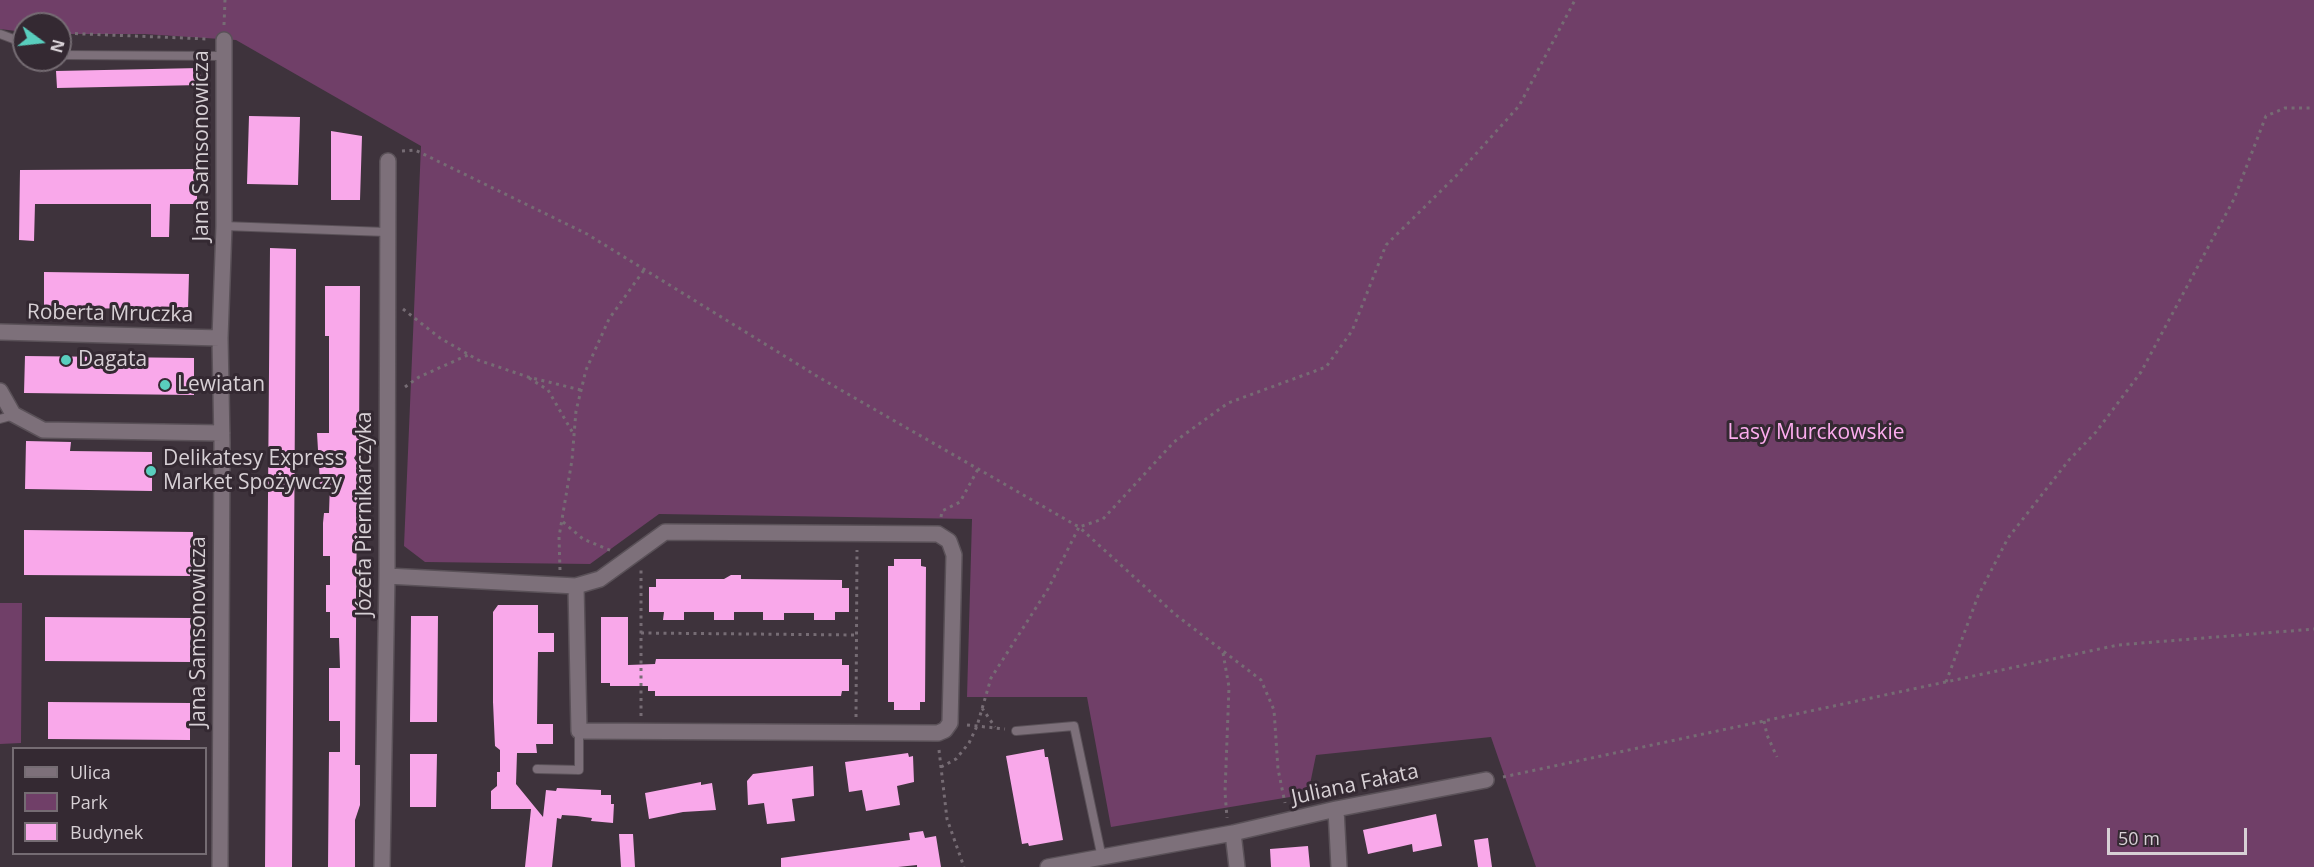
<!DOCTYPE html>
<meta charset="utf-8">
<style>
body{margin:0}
#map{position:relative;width:2314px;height:867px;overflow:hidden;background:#3e333c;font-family:"Open Sans",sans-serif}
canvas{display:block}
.legend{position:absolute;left:12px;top:747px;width:195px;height:108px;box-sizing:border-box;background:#342932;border:2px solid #756c73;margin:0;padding:8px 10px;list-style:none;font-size:18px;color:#d7d0d5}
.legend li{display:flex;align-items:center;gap:12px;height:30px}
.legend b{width:30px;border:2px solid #756c73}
.north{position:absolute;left:12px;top:12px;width:60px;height:60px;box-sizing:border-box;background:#342932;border:2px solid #756c73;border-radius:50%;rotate:105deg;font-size:16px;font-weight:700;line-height:24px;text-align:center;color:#d7d0d5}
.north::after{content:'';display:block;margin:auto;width:21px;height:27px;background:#59cebe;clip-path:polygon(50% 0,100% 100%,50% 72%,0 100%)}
.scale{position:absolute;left:2107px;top:828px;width:140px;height:27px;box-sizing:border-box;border:3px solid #d7d0d5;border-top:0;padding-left:8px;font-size:18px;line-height:21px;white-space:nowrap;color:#d7d0d5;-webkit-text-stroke:4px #342932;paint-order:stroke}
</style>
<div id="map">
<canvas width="2314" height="867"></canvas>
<ul class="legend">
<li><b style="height:8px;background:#7d707a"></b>Ulica</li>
<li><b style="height:16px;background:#703f68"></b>Park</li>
<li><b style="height:16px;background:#f9a8ea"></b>Budynek</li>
</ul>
<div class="north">N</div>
<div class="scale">50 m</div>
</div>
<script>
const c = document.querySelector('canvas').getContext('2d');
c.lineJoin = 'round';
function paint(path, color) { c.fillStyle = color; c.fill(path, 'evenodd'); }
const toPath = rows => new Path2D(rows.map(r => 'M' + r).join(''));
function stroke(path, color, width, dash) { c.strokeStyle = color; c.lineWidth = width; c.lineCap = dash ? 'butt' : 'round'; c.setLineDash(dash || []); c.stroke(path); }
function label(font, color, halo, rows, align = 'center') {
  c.font = font + ' "Open Sans",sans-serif'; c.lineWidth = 6; c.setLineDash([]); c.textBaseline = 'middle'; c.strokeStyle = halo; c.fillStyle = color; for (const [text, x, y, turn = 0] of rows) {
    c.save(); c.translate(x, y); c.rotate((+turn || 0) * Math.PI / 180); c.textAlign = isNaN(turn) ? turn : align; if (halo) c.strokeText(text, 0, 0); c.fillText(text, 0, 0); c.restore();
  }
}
paint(toPath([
 [0,0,2314,0,2314,867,1536,867,1491,737,1316,755,1308,794,1111,827,1087,697,967,697,972,519,659,514,590,564,425,562,404,546,421,146,236,40,144,34,60,34,60,24,24,24,24,32,0,29],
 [0,603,22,603,21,743,0,744]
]), '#703f68');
paint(toPath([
 [200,68,201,85,57,88,56,71],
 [249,116,300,117,298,185,247,184],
 [331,131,362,136,360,200,331,200],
 [197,169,197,204,170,204,169,237,151,237,151,204,35,204,34,241,19,240,20,170],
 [270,248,296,249,292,867,265,867],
 [44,272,189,274,188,309,44,308],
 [325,286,360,286,359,436,364,442,354,458,363,472,357,486,355,765,360,765,360,805,355,820,355,867,328,867,329,752,340,752,340,721,329,721,329,668,340,668,339,638,330,638,330,612,326,612,326,585,330,585,330,556,323,556,323,523,324,513,329,513,330,483,320,484,317,433,329,433,329,336,325,336],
 [25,356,194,358,194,395,24,393],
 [26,441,71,442,70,451,152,452,152,491,25,489],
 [24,530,193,532,192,576,24,575],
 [894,559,921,559,921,566,926,567,925,702,920,702,920,710,894,710,894,702,888,702,888,566,894,566],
 [731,575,741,575,741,579,842,580,842,588,849,588,849,612,835,612,835,620,814,620,814,613,784,613,784,620,763,620,763,612,734,612,734,620,714,620,714,612,684,612,684,620,663,620,664,612,649,612,649,587,656,587,656,579,724,579],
 [498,605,538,605,538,633,554,633,554,652,538,652,537,724,553,724,553,744,536,744,537,753,517,753,516,784,543,817,546,790,556,791,557,788,601,790,601,795,611,795,611,804,614,804,613,823,591,821,592,818,577,816,562,815,561,819,557,818,552,867,525,867,531,809,491,809,491,791,497,786,497,772,500,772,500,750,495,746,493,702,493,612],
 [411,616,438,616,437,722,410,722],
 [45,617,191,618,190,662,45,661],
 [601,617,628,617,628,665,655,664,656,659,842,659,842,665,849,665,849,691,842,691,841,696,655,696,655,691,648,691,648,686,610,686,610,683,601,683],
 [48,702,190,703,190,740,48,739],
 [1044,749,1045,757,1048,757,1063,840,1029,846,1028,843,1022,844,1006,756],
 [908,753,909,757,913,756,914,782,897,786,900,805,866,811,862,790,849,792,845,762],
 [410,754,437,754,436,807,410,807],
 [813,766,814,796,792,799,795,821,767,824,764,803,748,805,747,781,753,774],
 [701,782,701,785,712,783,716,810,683,812,649,819,645,793],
 [1436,814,1442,846,1413,852,1412,844,1368,854,1363,830],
 [923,831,925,838,936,836,941,867,917,867,917,865,898,867,781,867,781,858,910,840,909,833],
 [619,834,633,834,635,867,621,867],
 [1488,838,1492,867,1478,867,1474,840],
 [1308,846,1310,867,1271,867,1270,849]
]), '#f9a8ea');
const lane = toPath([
 [0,34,24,43],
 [60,55,222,56],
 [224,226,386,232],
 [0,419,15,415],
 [1016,731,1074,726,1102,858],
 [537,769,579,770,579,731]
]);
const street = toPath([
 [0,332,220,338],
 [0,391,13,414,43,430,222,433],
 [387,576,576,586,600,579,665,532,938,534,949,541,954,555,950,723,945,730,938,733,579,731,576,586],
 [1336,809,1339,867],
 [1233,833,1237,867],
 [220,867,222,443,220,338,224,226,224,40],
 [382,867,387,576,388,161],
 [1048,867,1233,833,1336,809,1486,780]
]);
stroke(lane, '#5a5158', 10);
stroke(street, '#5a5158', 18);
stroke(toPath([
 [224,25,225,0],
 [60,33,208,39],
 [402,151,415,150,587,234,820,378,1079,527,1103,519,1174,442,1228,403,1326,367,1352,331,1386,245,1456,176,1519,106,1575,0],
 [403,309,440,338,478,360,528,377,581,390],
 [529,378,548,390,574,435],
 [405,387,419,377,468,355],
 [941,517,942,511,960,502,978,469],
 [563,522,583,539,612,551],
 [560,570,559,537,572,460,576,411,586,370,609,319,644,270],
 [641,633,857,635],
 [1223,653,1229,687,1225,792,1227,818],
 [1946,682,1978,596,2008,538,2069,460,2096,432,2141,372,2234,199,2266,116,2285,108,2314,108],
 [982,708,995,727],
 [641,716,641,569],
 [856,717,857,550],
 [1764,721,1767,735,1777,757],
 [967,725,1005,729],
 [939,750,947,819,964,867],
 [941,767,956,759,969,743,977,726,991,678,1048,589,1079,527,1176,615,1261,680,1274,710,1278,769,1285,803],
 [1503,777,2118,645,2314,629]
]), '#766c74', 3, [3, 4.5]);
stroke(lane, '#7d707a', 8);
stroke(street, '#7d707a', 15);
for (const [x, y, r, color] of [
 [66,360,6,"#59cebe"],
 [165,385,6,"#59cebe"],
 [151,471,6,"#59cebe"]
]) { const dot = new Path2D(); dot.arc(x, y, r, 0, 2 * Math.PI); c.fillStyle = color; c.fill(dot); stroke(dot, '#342932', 2); }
label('21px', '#d7d0d5', '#342932', [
 ["Jana Samsonowicza",202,146,-90],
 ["Roberta Mruczka",110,314,1],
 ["Józefa Piernikarczyka",365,514,-90],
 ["Jana Samsonowicza",199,632,-90],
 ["Juliana Fałata",1355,785,-12]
]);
label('21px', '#d7d0d5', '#342932', [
 ["Dagata",78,360],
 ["Lewiatan",177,385],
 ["Delikatesy Express",163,459],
 ["Market Spożywczy",163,483]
], 'left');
label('21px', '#fcacee', '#342932', [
 ["Lasy Murckowskie",1816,433]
]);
</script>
